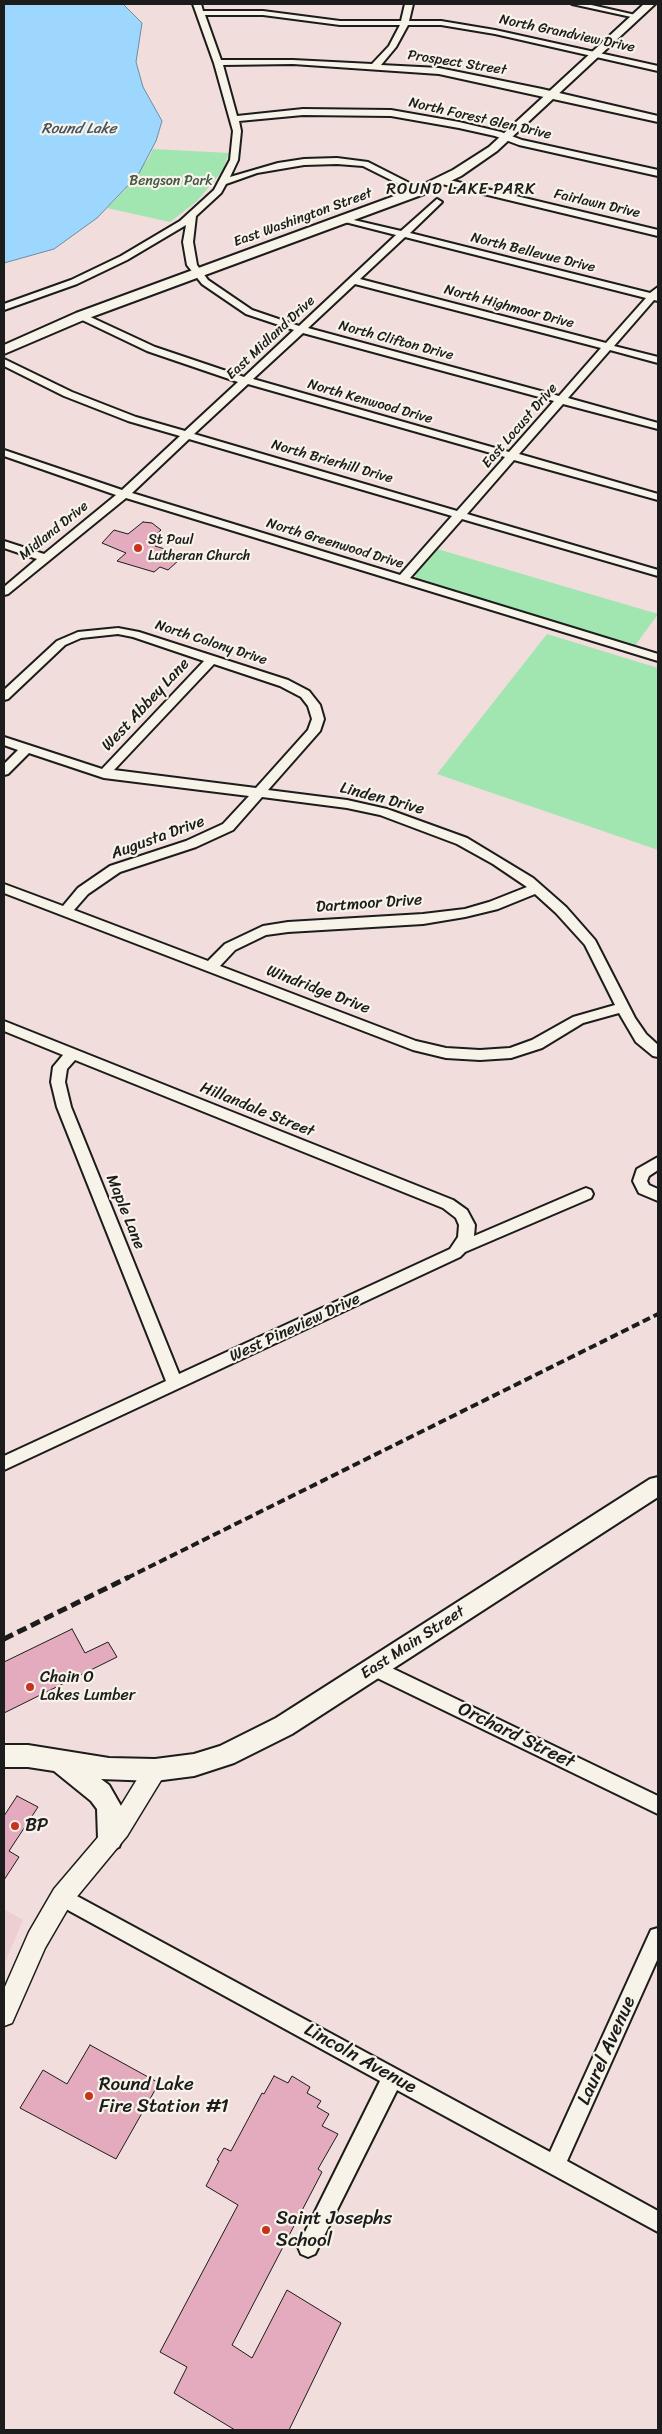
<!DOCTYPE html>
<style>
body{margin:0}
#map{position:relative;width:662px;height:2434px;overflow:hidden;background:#f1dddc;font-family:Sriracha,sans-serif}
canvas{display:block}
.frame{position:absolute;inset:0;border:5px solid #1c1c1c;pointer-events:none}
</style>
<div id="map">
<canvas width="662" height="2434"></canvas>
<div class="frame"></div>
</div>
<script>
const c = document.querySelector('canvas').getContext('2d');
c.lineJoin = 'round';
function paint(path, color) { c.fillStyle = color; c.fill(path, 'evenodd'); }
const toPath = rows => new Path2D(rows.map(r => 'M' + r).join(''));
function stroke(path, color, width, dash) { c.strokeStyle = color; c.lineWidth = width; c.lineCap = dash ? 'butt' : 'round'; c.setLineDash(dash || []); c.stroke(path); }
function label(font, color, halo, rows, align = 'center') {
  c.font = font + ' Sriracha,sans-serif'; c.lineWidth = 4.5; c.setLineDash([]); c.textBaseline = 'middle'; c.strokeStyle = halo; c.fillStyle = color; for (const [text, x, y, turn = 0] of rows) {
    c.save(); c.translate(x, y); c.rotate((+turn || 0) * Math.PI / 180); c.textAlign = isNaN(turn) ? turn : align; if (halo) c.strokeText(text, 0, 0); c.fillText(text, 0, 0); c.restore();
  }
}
paint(toPath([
 [4,1909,23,1920,4,1965]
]), '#edced3');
paint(toPath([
 [153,149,229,153,223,170,197,201,170,222,107,208,125,190,148,159],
 [434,548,658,614,634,647,418,581,413,571],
 [547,634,658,668,658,850,437,774]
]), '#a1e5b0');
const water = toPath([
 [4,4,123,4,142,23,136,62,143,87,162,121,156,141,138,175,97,218,54,249,4,263,4,4]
]);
paint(water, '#9ed7fe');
stroke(water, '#6a8ca4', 1);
const building = toPath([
 [143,522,152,523,161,530,150,540,158,543,155,546,175,552,169,557,179,560,168,570,160,567,154,572,117,561,126,553,102,543,114,530,128,534,143,522],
 [72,1629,85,1653,108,1642,117,1657,4,1713,4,1662,72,1629],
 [17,1796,38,1807,9,1851,19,1857,4,1880,4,1816,17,1796],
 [90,2045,159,2083,116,2159,20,2108,43,2070,67,2084,90,2045],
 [274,2076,288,2083,292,2076,310,2087,307,2093,321,2101,317,2107,329,2114,322,2126,338,2134,318,2169,322,2172,232,2345,252,2358,287,2290,341,2323,289,2430,235,2430,174,2393,187,2367,160,2352,238,2205,206,2186,219,2161,217,2160,224,2148,231,2151,262,2093,264,2094,274,2076]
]);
paint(building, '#e4abbf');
stroke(building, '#1c1c1c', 1);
const minor = toPath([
 [193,4,201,4,203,11,263,11,340,21,401,21,405,4,413,4,409,21,441,21,495,30,658,66,658,71,495,34,441,25,408,25,396,47,381,65,439,68,542,89,658,116,658,122,439,74,293,64,223,65,237,116,303,109,391,110,459,122,501,132,522,140,658,170,658,176,519,145,495,136,459,128,391,116,303,115,239,121,241,131,238,160,230,177,278,163,304,159,337,158,368,162,425,191,417,193,363,166,337,164,304,165,257,173,226,184,221,193,196,216,193,242,197,265,208,280,252,310,299,326,396,235,341,221,341,217,401,231,437,199,442,202,440,204,410,233,650,293,658,287,658,301,654,300,614,346,658,357,658,363,610,350,568,398,658,423,658,429,563,404,519,454,658,494,658,500,514,460,467,514,658,570,658,576,462,519,410,578,658,654,658,661,126,498,8,594,4,595,4,587,37,559,4,548,4,541,44,554,116,495,4,456,4,450,122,490,180,436,128,421,64,396,4,366,4,359,72,392,136,417,185,431,238,382,147,351,78,318,78,314,84,314,155,347,244,377,294,330,246,314,202,284,187,265,183,242,186,225,127,260,77,284,4,310,4,304,71,280,121,256,180,221,214,190,230,160,233,131,214,63,193,4],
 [205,15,263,15,340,25,400,25,389,46,372,64,293,60,221,60,205,15],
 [405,237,646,298,606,343,360,279,405,237],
 [355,284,601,348,559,396,308,328,355,284],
 [303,333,554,401,509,452,253,379,303,333],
 [248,384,505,457,457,511,194,434,248,384],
 [189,439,452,516,400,575,132,493,189,439],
 [572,4,587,4,640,16,636,18,572,4],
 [441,178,658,230,658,236,438,183,436,181,441,178],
 [118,628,139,632,288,680,309,691,320,705,324,719,320,731,268,790,347,800,387,809,467,838,533,878,566,907,595,940,635,1018,646,1034,658,1045,658,1057,653,1056,636,1042,619,1013,583,1023,542,1048,511,1058,480,1060,446,1058,413,1050,4,893,4,884,63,906,78,888,110,866,186,841,223,824,249,796,104,778,29,753,8,774,4,775,4,764,18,750,4,745,4,737,102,769,204,661,133,637,118,634,81,638,65,645,8,699,4,700,4,690,57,641,78,632,118,628],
 [214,664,280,686,301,697,308,706,312,719,308,730,256,788,114,770,214,664],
 [262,797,347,808,380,815,457,844,493,864,527,887,489,902,465,909,423,914,288,922,263,926,225,944,208,961,74,910,88,894,120,872,196,847,233,830,262,797],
 [535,894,556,913,585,945,615,1005,573,1017,532,1040,510,1048,480,1050,446,1048,416,1041,220,966,235,950,266,935,288,932,423,924,465,917,498,909,535,894],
 [4,1021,453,1200,467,1210,475,1225,474,1236,581,1190,586,1188,591,1190,593,1194,591,1198,465,1252,460,1257,4,1470,4,1456,166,1381,57,1107,51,1082,53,1067,63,1055,4,1031,4,1021],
 [75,1060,443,1208,456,1218,459,1225,458,1237,450,1249,179,1374,71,1107,65,1082,67,1069,75,1060],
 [658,1157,658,1170,649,1176,647,1181,649,1185,658,1189,658,1201,639,1193,633,1181,637,1169,658,1157],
 [375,1660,658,1796,658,1814,369,1674,366,1668,369,1662,375,1660],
 [62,1888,550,2152,651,1930,658,1928,658,1958,567,2161,658,2211,658,2232,397,2090,315,2254,308,2257,301,2254,298,2247,301,2240,380,2081,55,1903,53,1897,55,1891,62,1888]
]);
const tertiary = toPath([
 [155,1760,163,1763,166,1770,163,1777,127,1836,70,1905,45,1948,12,2023,4,2026,4,1989,29,1932,54,1889,111,1822,147,1763,155,1760]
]);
const secondary = toPath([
 [644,4,655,4,497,151,461,176,424,194,86,319,4,354,4,345,76,313,416,188,453,170,489,147,644,4],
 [658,1477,658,1497,292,1734,234,1763,194,1776,155,1781,101,1779,109,1785,121,1806,122,1839,119,1847,110,1851,101,1847,98,1839,97,1809,91,1801,54,1771,28,1767,4,1767,4,1745,28,1745,109,1758,155,1759,194,1754,220,1746,276,1718,650,1479,658,1477]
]);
stroke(minor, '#1c1c1c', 4);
stroke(tertiary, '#1c1c1c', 3);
stroke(secondary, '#1c1c1c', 4);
paint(minor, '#f7f3e8');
paint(tertiary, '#f7f3e8');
paint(secondary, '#f7f3e8');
stroke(toPath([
 [127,1578,658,1314]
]), '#1c1c1c', 4, [8, 4]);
stroke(toPath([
 [4,1639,129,1577]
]), '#1c1c1c', 5, [10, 5]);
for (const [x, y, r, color] of [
 [138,548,5,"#c8321e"],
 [30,1687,5,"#c8321e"],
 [15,1826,5,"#c8321e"],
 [89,2096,5,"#c8321e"],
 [266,2230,5,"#c8321e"]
]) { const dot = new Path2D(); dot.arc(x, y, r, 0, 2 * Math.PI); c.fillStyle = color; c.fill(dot); stroke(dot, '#f7f3e8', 2); }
label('14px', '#1c1c1c', '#f7f3e8', [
 ["North Grandview Drive",567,34,12],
 ["Prospect Street",457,63,9],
 ["North Forest Glen Drive",480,119,13],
 ["Fairlawn Drive",597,204,13],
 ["East Washington Street",303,218,-20],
 ["North Bellevue Drive",533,253,14],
 ["North Highmoor Drive",509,307,15],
 ["East Midland Drive",271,338,-43],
 ["North Clifton Drive",396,341,15],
 ["North Kenwood Drive",370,402,16],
 ["East Locust Drive",520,426,-49],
 ["North Brierhill Drive",332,462,16],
 ["Midland Drive",54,531,-39],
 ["North Greenwood Drive",335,544,17],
 ["North Colony Drive",211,643,18]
]);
label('14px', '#445848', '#f7f3e8', [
 ["Bengson Park",171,181]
]);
label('14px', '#1c1c1c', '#f7f3e8', [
 ["St Paul",148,540],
 ["Lutheran Church",148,556]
], 'left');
label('italic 15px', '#435460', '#f7f3e8', [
 ["Round Lake",79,129]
]);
c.letterSpacing = '1px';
label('16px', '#1c1c1c', '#f7f3e8', [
 ["ROUND LAKE PARK",461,190]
]);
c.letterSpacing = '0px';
label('16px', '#1c1c1c', '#f7f3e8', [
 ["West Abbey Lane",146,705,-47],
 ["Linden Drive",382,799,15],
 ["Augusta Drive",158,838,-20],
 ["Dartmoor Drive",369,904,-4],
 ["Windridge Drive",318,990,21],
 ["Hillandale Street",257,1110,22],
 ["Maple Lane",125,1212,68],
 ["West Pineview Drive",295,1328,-25],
 ["East Main Street",413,1643,-33]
]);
label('16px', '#1c1c1c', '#f7f3e8', [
 ["Chain O",40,1678],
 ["Lakes Lumber",40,1696]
], 'left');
label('19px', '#1c1c1c', '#f7f3e8', [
 ["Orchard Street",516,1736,26],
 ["Laurel Avenue",607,2051,-66],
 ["Lincoln Avenue",360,2059,29]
]);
label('19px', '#1c1c1c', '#f7f3e8', [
 ["BP",25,1826],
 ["Round Lake",99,2085],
 ["Fire Station #1",99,2107],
 ["Saint Josephs",276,2219],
 ["School",276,2241]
], 'left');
</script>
